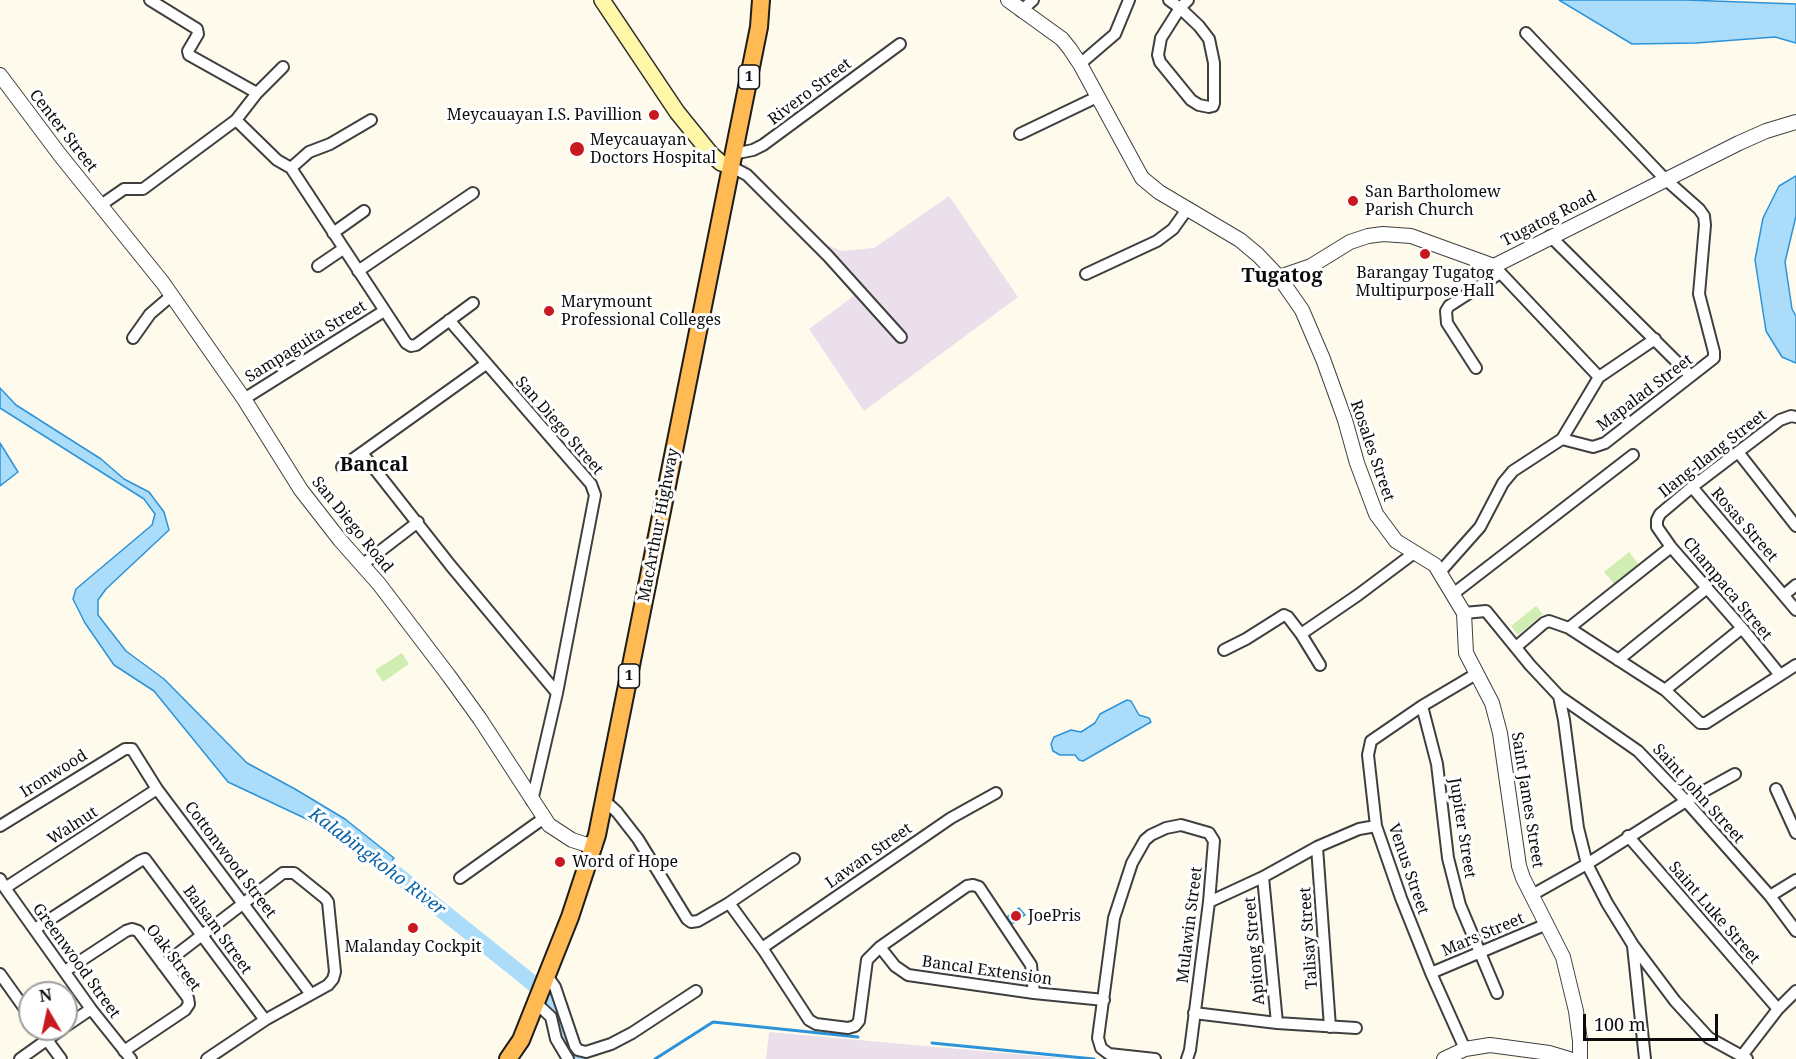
<!DOCTYPE html>
<style>
body{margin:0}
#map{position:relative;width:1796px;height:1059px;overflow:hidden;background:#fffbec;font-family:"Noto Serif",serif}
canvas{display:block}
.north{position:absolute;left:18px;top:981px;width:60px;height:60px;box-sizing:border-box;background:#fff;border:2px solid #9e9e9e;border-radius:50%;rotate:351deg;font-size:16px;font-weight:700;line-height:24px;text-align:center;color:#0c0c0c}
.north::after{content:'';display:block;margin:auto;width:21px;height:27px;background:#c81920;clip-path:polygon(50% 0,100% 100%,50% 72%,0 100%)}
.scale{position:absolute;left:1583px;top:1014px;width:135px;height:27px;box-sizing:border-box;border:3px solid #0c0c0c;border-top:0;padding-left:8px;font-size:18px;line-height:21px;white-space:nowrap;color:#0c0c0c;-webkit-text-stroke:4px #fff;paint-order:stroke}
</style>
<div id="map">
<canvas width="1796" height="1059"></canvas>
<div class="north">N</div>
<div class="scale">100 m</div>
</div>
<script>
const c = document.querySelector('canvas').getContext('2d');
c.lineJoin = 'round';
function paint(path, color) { c.fillStyle = color; c.fill(path, 'evenodd'); }
const toPath = rows => new Path2D(rows.map(r => 'M' + r).join(''));
function stroke(path, color, width, dash) { c.strokeStyle = color; c.lineWidth = width; c.lineCap = dash ? 'butt' : 'round'; c.setLineDash(dash || []); c.stroke(path); }
function label(font, color, halo, rows, align = 'center') {
  c.font = font + ' "Noto Serif",serif'; c.lineWidth = 6; c.setLineDash([]); c.textBaseline = 'middle'; c.strokeStyle = halo; c.fillStyle = color; for (const [text, x, y, turn = 0] of rows) {
    c.save(); c.translate(x, y); c.rotate((+turn || 0) * Math.PI / 180); c.textAlign = isNaN(turn) ? turn : align; if (halo) c.strokeText(text, 0, 0); c.fillText(text, 0, 0); c.restore();
  }
}
paint(toPath([
 [745,163,825,244,842,251,874,248,949,196,1018,297,864,411,809,329,855,295,779,211,741,178],
 [769,1032,1071,1059,766,1059]
]), '#ebdfec');
paint(toPath([
 [1629,552,1643,570,1617,587,1604,572],
 [1536,606,1543,614,1518,635,1511,626],
 [402,653,409,664,383,682,375,670]
]), '#d0edb2');
const water = toPath([
 [1559,0,1686,0,1796,4,1796,43,1775,37,1696,43,1632,44,1559,0],
 [1796,176,1796,216,1785,262,1792,309,1796,316,1796,363,1782,357,1766,331,1755,260,1763,218,1779,186,1796,176],
 [0,388,16,405,101,459,124,479,149,492,164,512,169,530,106,589,98,600,98,615,126,651,164,679,247,763,295,789,345,819,394,858,381,872,332,831,228,782,154,691,114,665,85,623,73,599,76,589,152,525,155,514,144,499,0,408,0,388],
 [0,443,18,472,0,486,0,443],
 [1127,700,1131,701,1139,715,1149,718,1151,722,1083,761,1079,760,1075,755,1060,755,1053,751,1051,744,1054,737,1071,730,1081,732,1095,723,1100,714,1127,700],
 [1019,908,1025,915,1012,924,1007,917,1019,908]
]);
paint(water, '#abddfb');
stroke(water, '#2c93d9', 1.5);
stroke(toPath([
 [932,1043,1094,1059],
 [655,1059,713,1022,858,1037]
]), '#2c93d9', 3);
stroke(toPath([
 [370,853,555,1001,565,1037,577,1059]
]), '#abddfb', 16);
const minor = toPath([
 [150,0,197,29,198,34,188,51,189,55,257,93],
 [1169,0,1180,8,1199,26,1209,39,1214,63,1214,103,1213,106,1209,107,1199,105,1191,100,1160,62,1158,55,1161,38,1180,8,1188,0],
 [1021,11,1033,0],
 [1080,64,1115,34,1129,0],
 [236,120,277,160,291,168,406,343,411,346,416,345,473,303],
 [1020,134,1097,97],
 [733,154,753,150,763,145,900,44],
 [730,166,747,175,828,256,901,337],
 [291,168,309,152,330,144,371,120],
 [101,205,124,189,143,189,236,120,257,93,283,67],
 [333,233,364,211],
 [1550,236,1691,376],
 [318,266,343,249],
 [1494,266,1599,377],
 [358,271,473,193],
 [1086,274,1157,241,1173,229,1188,208],
 [449,320,591,484,595,495,557,693,532,801],
 [133,338,150,314,171,296],
 [1476,368,1447,323,1446,311,1449,306,1500,273],
 [244,399,384,311],
 [1562,439,1599,377,1655,339],
 [1738,452,1796,526],
 [362,453,451,566,557,693],
 [342,467,486,364],
 [1692,487,1796,610],
 [362,565,418,522],
 [1440,572,1480,527,1503,483,1513,471,1562,439,1593,447,1605,443,1714,358,1714,352,1699,294,1705,225,1704,216,1699,209,1664,178,1526,33],
 [1453,594,1633,455],
 [1784,595,1796,585],
 [1464,613,1486,611,1530,665,1559,696,1564,720,1578,828,1587,864,1607,903,1633,945,1675,1001,1709,1038,1747,1059],
 [1569,628,1671,547],
 [1301,634,1358,595,1414,553],
 [1516,647,1544,623,1549,621,1569,628,1665,690,1700,723,1706,723,1796,665],
 [1224,650,1246,639,1284,615,1288,617,1301,634,1320,665],
 [1618,660,1707,588],
 [1780,675,1742,628,1671,547,1657,527,1657,520,1660,514,1692,487,1780,420,1791,416,1796,417],
 [1665,690,1742,628],
 [1559,696,1638,751,1686,801,1770,896,1796,931],
 [1422,706,1437,764,1448,858,1460,905,1497,993],
 [1776,789,1796,833],
 [605,801,617,812,638,839,687,919,691,922,698,921,729,903,794,859],
 [0,826,125,749,132,749,157,789,310,993],
 [1628,836,1778,1009],
 [1317,847,1330,1027],
 [1263,877,1277,1023],
 [460,878,544,818],
 [0,879,5,888,91,1009,131,1059],
 [5,888,157,789],
 [1532,895,1587,864,1686,801,1735,774],
 [1770,896,1796,880],
 [1209,902,1263,877,1317,847,1359,829,1376,826],
 [729,903,764,951,809,1020,816,1024,848,1028,855,1026,859,1021,867,960,880,947,967,886,973,885,979,887,1031,965,1034,993],
 [35,929,140,861,145,859,265,1020],
 [1633,946,1645,1059],
 [880,947,895,966,908,975,1034,993,1104,1000],
 [762,948,951,818,996,793],
 [163,965,283,873,294,873,325,898,328,902,335,972,333,979,328,985,265,1020,207,1059],
 [65,971,126,931,132,929,138,931,188,998,189,1004,185,1010,124,1051],
 [1431,973,1547,924],
 [0,974,30,1016],
 [546,974,555,987,575,1046,578,1050,586,1052,611,1044,632,1033,696,991],
 [535,1002,551,1017,556,1039,568,1059],
 [1194,1013,1277,1023,1356,1028],
 [66,1026,91,1009],
 [39,1029,61,1059],
 [1465,1049,1431,973,1401,898,1376,826,1368,755,1371,741,1422,706,1476,674],
 [1741,1057,1778,1009,1796,991],
 [20,1059,62,1029],
 [1155,1059,1109,1054,1101,1048,1098,1038,1114,918,1132,863,1145,840,1151,835,1166,828,1181,825,1209,833,1214,841,1209,902,1190,1050,1187,1059]
]);
const tertiary = toPath([
 [1008,0,1062,39,1070,49,1080,64,1142,178,1159,192,1240,240,1258,255,1279,277,1302,310,1323,359,1345,420,1357,463,1376,514,1396,541,1435,565,1464,613,1466,653,1492,703,1500,733,1519,866,1523,878,1563,957,1576,1011,1580,1041,1580,1059],
 [0,75,60,155,163,283,244,399,301,490,340,540,379,584,449,676,480,719,549,825,572,840,594,847],
 [1279,277,1311,266,1350,242,1368,236,1383,234,1411,236,1494,266,1739,143,1766,131,1796,122],
 [1444,1059,1465,1049,1490,1045,1549,1053,1569,1059]
]);
const secondary = toPath([
 [602,0,677,112,711,154,721,163,730,166]
]);
const trunk = toPath([
 [508,1059,521,1040,570,917,597,835,759,27,761,0]
]);
stroke(minor, '#3f3f3f', 14);
stroke(tertiary, '#3f3f3f', 16);
stroke(secondary, '#2e2e2e', 18);
stroke(trunk, '#1d1d1d', 20);
stroke(minor, '#fff', 10);
stroke(tertiary, '#fff', 14);
stroke(secondary, '#fff6a7', 15);
stroke(trunk, '#ffba53', 16);
for (const [x, y, r, color] of [
 [654,115,6,"#c81920"],
 [577,149,8,"#c81920"],
 [1353,201,6,"#c81920"],
 [1425,254,6,"#c81920"],
 [549,311,6,"#c81920"],
 [560,862,6,"#c81920"],
 [1016,916,6,"#c81920"],
 [413,928,6,"#c81920"]
]) { const dot = new Path2D(); dot.arc(x, y, r, 0, 2 * Math.PI); c.fillStyle = color; c.fill(dot); stroke(dot, '#fff', 2); }
for (const [x, y, w] of [
 [749,77,21],
 [629,676,21]
]) { const box = new Path2D(); box.roundRect(x - w / 2, y - 12, w, 24, 4.5); c.fillStyle = '#fff'; c.fill(box); stroke(box, '#0c0c0c', 1.5); }
label('bold 15px', '#0c0c0c', null, [
 ["1",749,77],
 ["1",629,676]
]);
label('16px', '#0c0c0c', '#fff', [
 ["Rivero Street",810,92,-37],
 ["Center Street",63,131,52],
 ["Tugatog Road",1549,219,-27],
 ["Sampaguita Street",306,342,-32],
 ["Mapalad Street",1645,393,-37],
 ["San Diego Street",559,426,49],
 ["Rosales Street",1372,451,71],
 ["Ilang-Ilang Street",1713,454,-38],
 ["San Diego Road",352,525,51],
 ["MacArthur Highway",659,525,-79],
 ["Rosas Street",1744,525,49],
 ["Champaca Street",1727,589,50],
 ["Ironwood",54,774,-32],
 ["Saint John Street",1698,794,48],
 ["Saint James Street",1527,800,81],
 ["Walnut",73,826,-33],
 ["Jupiter Street",1462,828,81],
 ["Lawan Street",869,856,-35],
 ["Cottonwood Street",230,860,53],
 ["Venus Street",1408,869,71],
 ["Saint Luke Street",1714,913,49],
 ["Mulawin Street",1190,925,-83],
 ["Balsam Street",217,930,54],
 ["Mars Street",1483,935,-23],
 ["Talisay Street",1309,938,-94],
 ["Apitong Street",1255,951,-95],
 ["Oak Street",173,958,53],
 ["Greenwood Street",76,961,54],
 ["Bancal Extension",987,971,8]
]);
label('16px', '#0c0c0c', '#fff', [
 ["Meycauayan I.S. Pavillion",642,115,"right"],
 ["Meycauayan",590,140],
 ["Doctors Hospital",590,158],
 ["San Bartholomew",1365,192],
 ["Parish Church",1365,210],
 ["Barangay Tugatog",1425,273,"center"],
 ["Multipurpose Hall",1425,291,"center"],
 ["Marymount",561,302],
 ["Professional Colleges",561,320],
 ["Word of Hope",572,862],
 ["JoePris",1028,916],
 ["Malanday Cockpit",413,947,"center"]
], 'left');
label('italic 18px', '#0b63a8', '#fff', [
 ["Kalabingkoho River",377,862,37]
]);
label('bold 20px', '#0c0c0c', '#fff', [
 ["Tugatog",1282,276],
 ["Bancal",374,465]
]);
</script>
